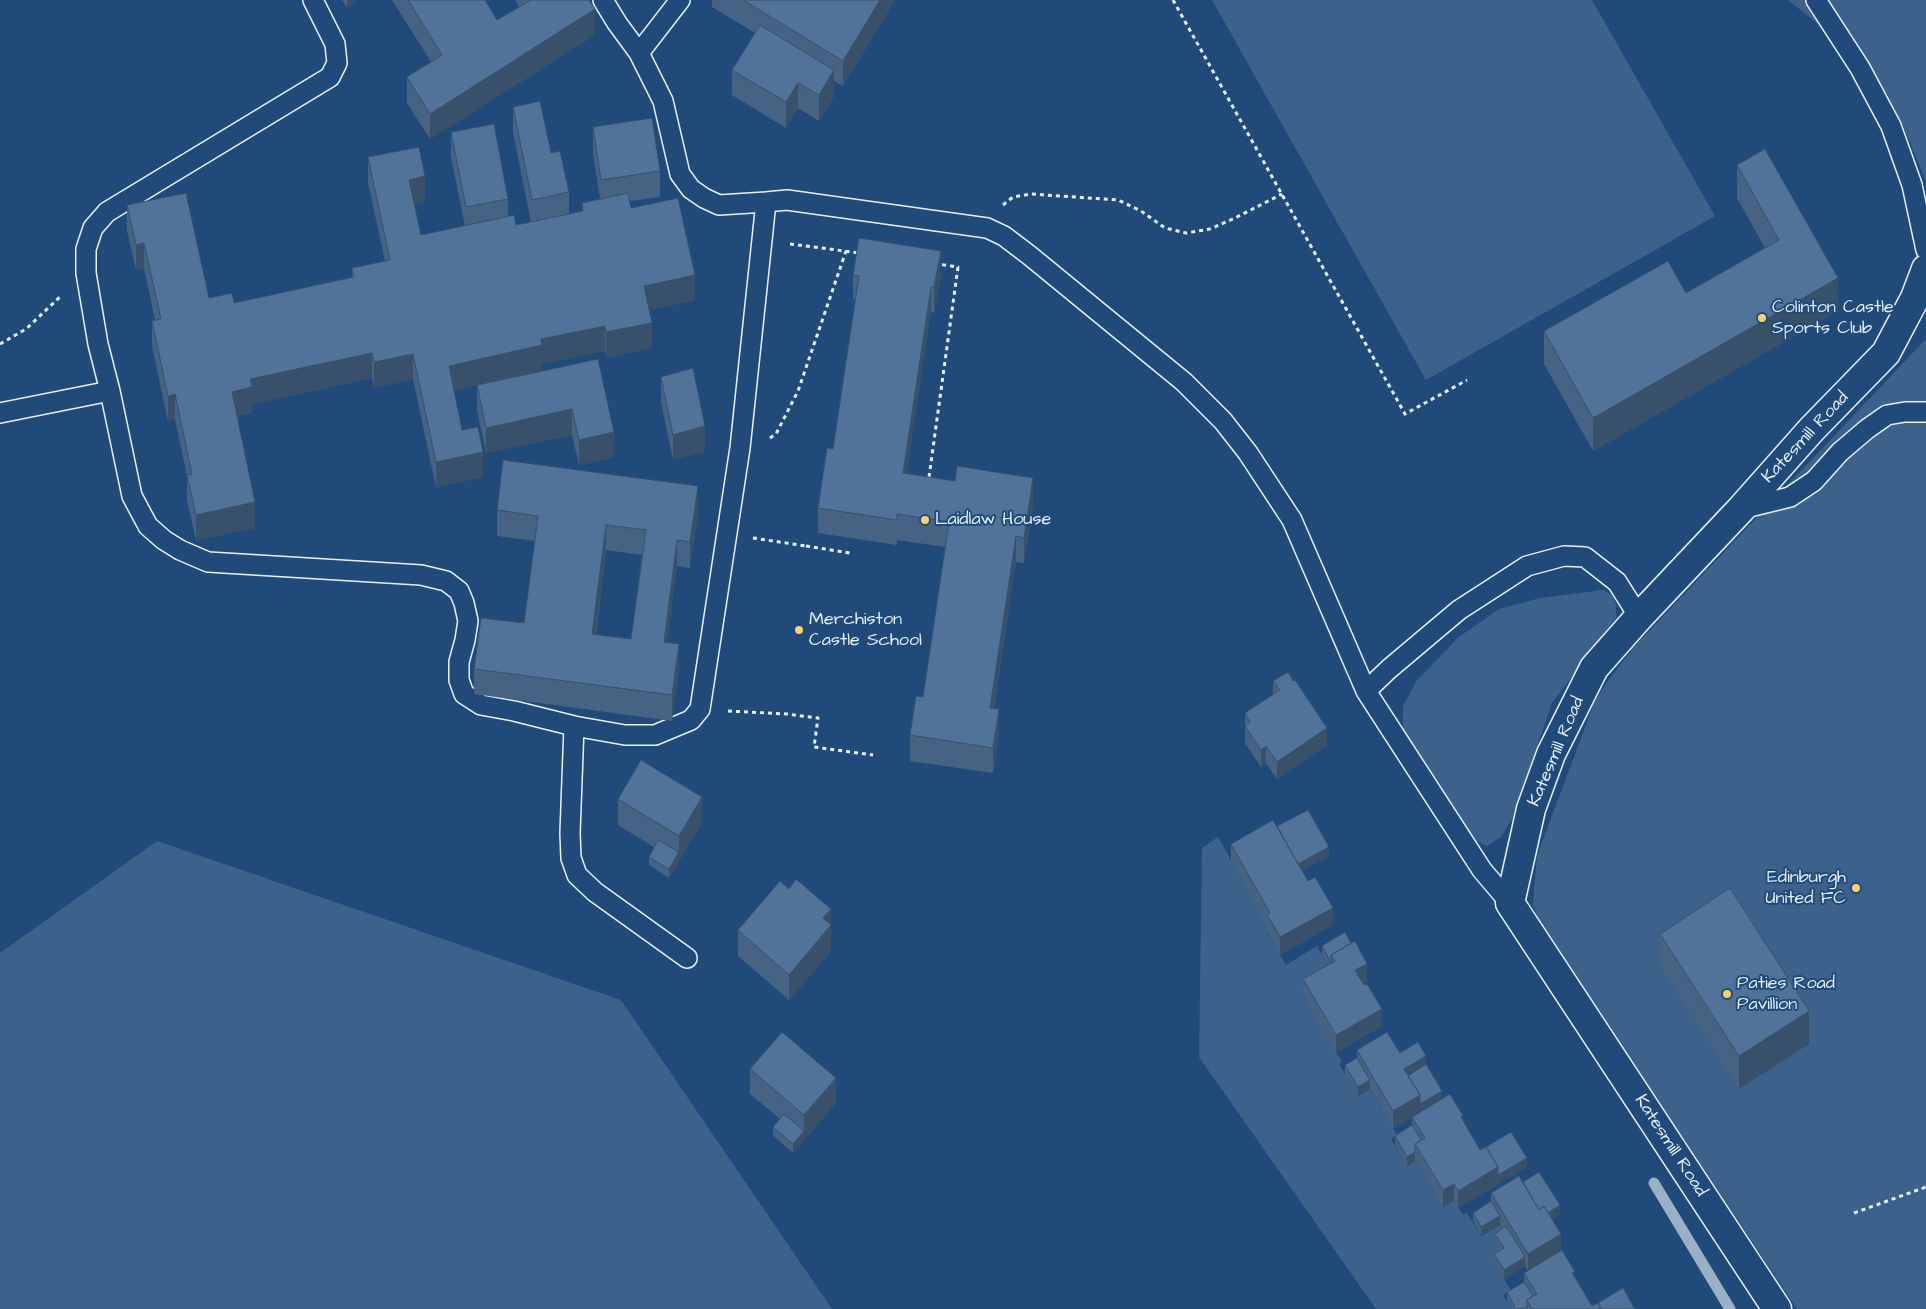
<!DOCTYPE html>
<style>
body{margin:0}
canvas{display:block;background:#1f4a7a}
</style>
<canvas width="1926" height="1309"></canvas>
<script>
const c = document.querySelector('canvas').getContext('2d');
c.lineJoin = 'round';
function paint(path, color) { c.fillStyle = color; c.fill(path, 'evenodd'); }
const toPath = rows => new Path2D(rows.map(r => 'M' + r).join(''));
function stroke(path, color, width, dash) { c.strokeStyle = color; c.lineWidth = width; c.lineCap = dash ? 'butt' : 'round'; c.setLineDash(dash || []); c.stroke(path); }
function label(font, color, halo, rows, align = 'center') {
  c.font = font + ' "Architects Daughter",sans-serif'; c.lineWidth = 4; c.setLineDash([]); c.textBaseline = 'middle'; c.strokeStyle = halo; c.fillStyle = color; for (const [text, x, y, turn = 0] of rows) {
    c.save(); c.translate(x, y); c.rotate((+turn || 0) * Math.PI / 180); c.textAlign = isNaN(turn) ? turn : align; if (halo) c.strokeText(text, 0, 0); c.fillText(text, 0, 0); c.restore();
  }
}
paint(toPath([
 [1212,0,1592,0,1715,216,1426,380],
 [1788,0,1926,0,1926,181,1901,121,1867,63],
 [1926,339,1926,1309,1797,1309,1539,922,1533,904,1537,856,1595,701,1607,682,1634,647],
 [1603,590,1612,595,1616,605,1616,618,1552,703,1512,819,1501,837,1487,846,1472,839,1403,733,1403,706,1417,680,1459,637,1499,609,1540,598],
 [1218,837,1270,930,1267,932,1286,965,1317,946,1335,978,1303,997,1342,1062,1339,1064,1358,1096,1370,1089,1397,1135,1391,1139,1407,1166,1415,1161,1443,1207,1454,1201,1463,1215,1467,1213,1481,1236,1500,1225,1506,1235,1504,1257,1494,1263,1511,1290,1503,1295,1511,1309,1376,1309,1199,1057,1202,848],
 [157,841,621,1000,832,1309,0,1309,0,953]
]), '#3c628c');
stroke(toPath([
 [1654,1183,1730,1309]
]), '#9ab0c7', 11);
const lane = toPath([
 [603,0,617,23,639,53],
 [680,0,639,53,663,101,680,174,691,189,704,198,719,205,766,202],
 [1816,0,1860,68,1891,126,1912,185,1926,250],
 [110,391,98,344,86,273,86,249,93,228,107,212,330,77,337,63,335,44,313,0],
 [0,413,110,391,132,496,148,526,164,540,180,550,208,562,421,575,446,581,459,591,464,603,468,621,465,640,459,662,459,680,464,694,481,705,514,711,574,726],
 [1741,509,1790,497,1814,481,1840,452,1867,429,1887,415,1905,412,1926,412],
 [1366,691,1389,669,1459,610,1527,566,1564,556,1585,557,1617,582,1639,617],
 [687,958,595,892,577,875,571,858,570,833,574,726,625,735,655,735,691,720,700,709,740,448,766,202,787,200,987,228,1004,236,1029,255,1184,382,1223,421,1248,453,1292,520,1366,691,1482,870,1510,903]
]);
const street = toPath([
 [1777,1309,1510,903,1531,809,1551,754,1594,668,1639,617,1741,509,1812,429,1886,353,1915,298,1926,269]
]);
stroke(lane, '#e8f1f8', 22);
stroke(street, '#e8f1f8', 31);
stroke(toPath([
 [1173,0,1405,414,1467,380],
 [1003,205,1013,197,1031,194,1118,200,1141,211,1165,228,1186,233,1210,229,1235,218,1282,194],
 [790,244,860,253],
 [0,344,26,329,62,295],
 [770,438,776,434,798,391,846,251],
 [929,477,958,267,938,264],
 [753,538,806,546],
 [806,546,850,553],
 [728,711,787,714,818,718,814,747,873,755],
 [1854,1213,1926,1187]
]), '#e8f1f8', 3, [4, 4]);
stroke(lane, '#1f4a7a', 19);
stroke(street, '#1f4a7a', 28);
paint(toPath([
 [342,0,358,0,347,7],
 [392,0,485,0,497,20,519,7,515,0,589,0,595,35,430,139,407,103,407,77,431,62],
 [712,0,895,0,843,86,834,81,834,96,819,121,798,108,786,128,732,95,732,70,755,33,712,7],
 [513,107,551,153,569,192,569,214,582,211,582,203,600,199,593,153,593,127,660,171,660,197,630,201,631,208,695,300,649,310,652,348,606,358,605,351,542,364,542,371,614,457,579,465,572,435,486,453,477,410,477,385,454,390,462,430,483,477,436,487,413,379,374,388,372,378,252,404,252,413,237,416,255,528,196,540,187,500,187,476,175,419,168,421,152,346,152,321,155,320,144,268,136,270,127,231,127,205,209,298,234,303,352,277,352,268,385,261,368,183,368,157,425,202,414,204,421,235,465,226,451,157,451,132,508,199,508,217,516,225,531,222,513,132],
 [1737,165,1838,311,1593,451,1544,364,1544,331,1686,293,1765,248,1737,198],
 [853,275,941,276,934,313,931,312,906,474,1033,503,1024,563,1016,562,994,708,999,734,993,773,910,761,910,735,923,697,945,547,897,540,897,545,818,533,818,508,833,449,855,300,853,300],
 [661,377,705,451,673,460,661,402],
 [497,510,698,512,690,568,677,566,667,642,679,669,672,721,474,694,474,669,524,623,535,541,497,536],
 [606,550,642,555,631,639,596,635],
 [1273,681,1293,681,1327,746,1277,779,1266,763,1261,767,1245,743,1245,713,1273,694],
 [618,799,702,822,669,878,649,865,649,857,654,847,618,825],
 [1277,826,1329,856,1302,871,1333,925,1280,955,1267,931,1267,926,1231,861,1231,844],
 [789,889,831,909,831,951,789,1000,738,956,738,930],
 [1660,934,1809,1044,1739,1089,1660,966],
 [1322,946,1367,981,1363,983,1382,1026,1336,1053,1303,997,1303,979,1328,965,1322,955],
 [1357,1050,1400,1053,1426,1064,1442,1099,1463,1121,1480,1150,1527,1167,1458,1208,1454,1201,1443,1207,1415,1161,1407,1166,1395,1145,1395,1136,1412,1125,1412,1117,1393,1129,1370,1088,1358,1096,1345,1074,1345,1065,1357,1058],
 [750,1069,836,1103,793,1153,773,1136,773,1127,780,1119,750,1094],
 [1523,1182,1560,1214,1552,1219,1561,1250,1575,1277,1592,1306,1635,1309,1511,1309,1507,1301,1507,1292,1524,1282,1524,1273,1528,1271,1525,1266,1504,1279,1494,1263,1494,1254,1500,1250,1495,1242,1495,1234,1503,1229,1500,1224,1481,1236,1473,1221,1473,1213,1491,1201,1491,1193]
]), '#466384');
paint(toPath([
 [347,0,358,0,347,7],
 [880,0,895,0,843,86,843,61],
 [595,9,595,35,430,139,430,114],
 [834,70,834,96,819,121,819,95],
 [798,83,798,108,786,128,786,102],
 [425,176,425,202,409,205,409,180],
 [144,243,144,268,136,270,136,245],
 [941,251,941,276,934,313,934,287],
 [695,275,695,300,644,311,644,286],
 [1838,278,1838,311,1593,451,1593,418],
 [931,287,931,312,903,499,903,473],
 [652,323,652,348,606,358,606,332],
 [605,326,605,351,542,364,542,371,449,391,449,366,541,339],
 [372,353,372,378,252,404,252,413,232,417,232,392,250,379],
 [413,354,413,379,374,388,374,362],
 [175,394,175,419,168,421,168,396],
 [572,409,572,435,486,453,486,428],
 [705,426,705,451,673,460,673,435],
 [614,432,614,457,579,465,579,440],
 [483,452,483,477,436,487,436,462],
 [1033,478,1033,503,1024,563,1024,538],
 [698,486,698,512,690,568,690,542],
 [255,502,255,528,196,540,196,515],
 [606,525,606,550,592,660,592,634],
 [1016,536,1016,562,990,733,990,708],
 [677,540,677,566,664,667,664,642],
 [679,644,679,669,672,721,672,695],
 [999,709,999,734,993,773,993,748],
 [1327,728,1327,746,1277,779,1277,762],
 [1266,746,1266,763,1261,767,1261,750],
 [702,797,702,822,669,878,669,869,679,852,679,836],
 [1329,847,1329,856,1295,875,1295,866],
 [1333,908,1333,925,1280,955,1280,937],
 [831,909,831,951,789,1000,789,975,823,918],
 [1367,964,1367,981,1355,988,1355,970],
 [1382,1009,1382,1026,1336,1053,1336,1035],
 [1809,1011,1809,1044,1739,1089,1739,1056],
 [1426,1056,1426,1073,1408,1084,1404,1069],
 [836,1078,836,1103,793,1153,793,1144,804,1131,804,1115],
 [1370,1080,1370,1089,1358,1096,1358,1087],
 [1442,1091,1442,1100,1393,1129,1393,1111,1420,1095],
 [1415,1152,1415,1161,1407,1166,1407,1157],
 [1527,1158,1527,1167,1458,1208,1458,1191,1498,1167],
 [1454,1184,1454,1201,1443,1207,1443,1190],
 [1560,1205,1560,1214,1539,1227,1539,1218],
 [1500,1216,1500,1225,1481,1236,1481,1227],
 [1561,1234,1561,1252,1528,1272,1528,1254],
 [1525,1257,1525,1266,1504,1279,1504,1270]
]), '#39506b');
const building = toPath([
 [408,0,485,0,497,20,531,0,589,0,595,9,430,114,407,77,442,55,408,0],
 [743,0,880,0,843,61,743,0],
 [760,25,834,70,819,95,798,83,786,102,732,70,760,25],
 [540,101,551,153,560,151,569,192,532,200,513,107,540,101],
 [652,118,660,171,601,180,593,127,652,118],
 [494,124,508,199,466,207,451,132,494,124],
 [419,147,425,176,409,180,421,235,514,215,516,225,583,211,582,203,628,193,631,208,678,198,695,275,644,286,652,323,606,332,605,326,541,339,542,345,449,366,462,430,478,427,483,452,436,462,413,354,374,362,372,353,250,379,252,387,232,392,255,502,196,515,187,475,192,474,175,394,168,396,152,321,161,319,144,243,136,245,127,205,186,193,209,298,232,293,234,303,354,277,352,268,390,260,368,157,419,147],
 [1765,149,1838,278,1593,418,1544,331,1668,261,1686,293,1779,240,1737,165,1765,149],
 [859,238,941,251,934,287,931,287,903,473,955,481,957,466,1033,478,1024,538,1016,536,990,708,999,709,993,748,910,735,916,696,923,697,949,522,897,514,897,520,818,508,827,448,833,449,859,276,853,275,859,238],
 [598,359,614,432,579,440,572,409,486,428,477,385,598,359],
 [693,368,705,426,673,435,661,377,693,368],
 [503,460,698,486,690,542,677,540,664,642,679,644,672,695,474,669,481,618,524,623,538,516,497,510,503,460],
 [606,525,646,530,631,639,592,634,606,525],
 [1288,672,1293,681,1295,680,1327,728,1277,762,1266,746,1261,750,1245,726,1250,722,1245,713,1280,690,1273,681,1288,672],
 [641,760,702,797,679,836,618,799,641,760],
 [1308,810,1329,847,1298,864,1277,826,1308,810],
 [1273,820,1308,881,1315,877,1333,908,1280,937,1267,914,1270,913,1231,844,1273,820],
 [658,840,679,852,669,869,649,857,658,840],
 [796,879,831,909,823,918,831,925,789,975,738,930,780,881,789,889,796,879],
 [1730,888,1809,1011,1739,1056,1660,934,1730,888],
 [1345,932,1351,943,1331,955,1331,963,1322,946,1345,932],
 [1355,941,1367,964,1355,970,1364,985,1367,984,1382,1009,1336,1035,1303,979,1335,961,1331,955,1355,941],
 [782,1032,836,1078,804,1115,750,1069,782,1032],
 [1387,1032,1400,1053,1418,1042,1426,1056,1404,1069,1420,1095,1393,1111,1357,1050,1387,1032],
 [1357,1058,1370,1080,1358,1087,1345,1065,1357,1058],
 [1426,1064,1442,1091,1420,1104,1420,1095,1408,1076,1426,1064],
 [1450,1094,1463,1116,1461,1117,1480,1150,1486,1147,1498,1167,1458,1191,1454,1184,1443,1190,1415,1144,1425,1138,1412,1117,1450,1094],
 [784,1114,804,1131,793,1144,773,1127,784,1114],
 [1412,1125,1421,1140,1415,1144,1415,1152,1407,1157,1395,1136,1412,1125],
 [1511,1132,1527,1158,1498,1175,1498,1167,1486,1147,1511,1132],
 [1539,1172,1560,1205,1548,1213,1544,1206,1539,1210,1523,1182,1539,1172],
 [1519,1176,1539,1210,1544,1206,1561,1234,1528,1254,1491,1193,1519,1176],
 [1491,1201,1500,1216,1481,1227,1473,1213,1491,1201],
 [1506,1226,1525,1257,1504,1270,1494,1254,1504,1248,1495,1234,1506,1226],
 [1562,1250,1575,1272,1572,1273,1592,1306,1598,1303,1601,1309,1532,1309,1527,1300,1537,1294,1524,1273,1562,1250],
 [1524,1282,1533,1296,1527,1300,1527,1308,1516,1309,1507,1292,1524,1282],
 [1623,1288,1635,1309,1601,1309,1598,1303,1623,1288]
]);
paint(building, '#517399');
stroke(building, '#39506b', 1);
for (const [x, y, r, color] of [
 [1762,318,5,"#ffd166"],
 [925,520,5,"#ffd166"],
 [799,630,5,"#ffd166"],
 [1856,888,5,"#ffd166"],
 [1727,994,5,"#ffd166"]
]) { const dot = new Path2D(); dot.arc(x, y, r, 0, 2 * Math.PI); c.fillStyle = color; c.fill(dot); stroke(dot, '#1f4a7a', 2); }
label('18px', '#e8f1f8', '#1f4a7a', [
 ["Colinton Castle",1772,308],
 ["Sports Club",1772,329],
 ["Laidlaw House",935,520],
 ["Merchiston",809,620],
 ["Castle School",809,641],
 ["Edinburgh",1846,878,"right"],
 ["United FC",1846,899,"right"],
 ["Paties Road",1737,984],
 ["Pavillion",1737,1005]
], 'left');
label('18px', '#e8f1f8', '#1f4a7a', [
 ["Katesmill Road",1806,438,-47],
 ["Katesmill Road",1557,752,-67],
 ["Katesmill Road",1670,1146,57]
]);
</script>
